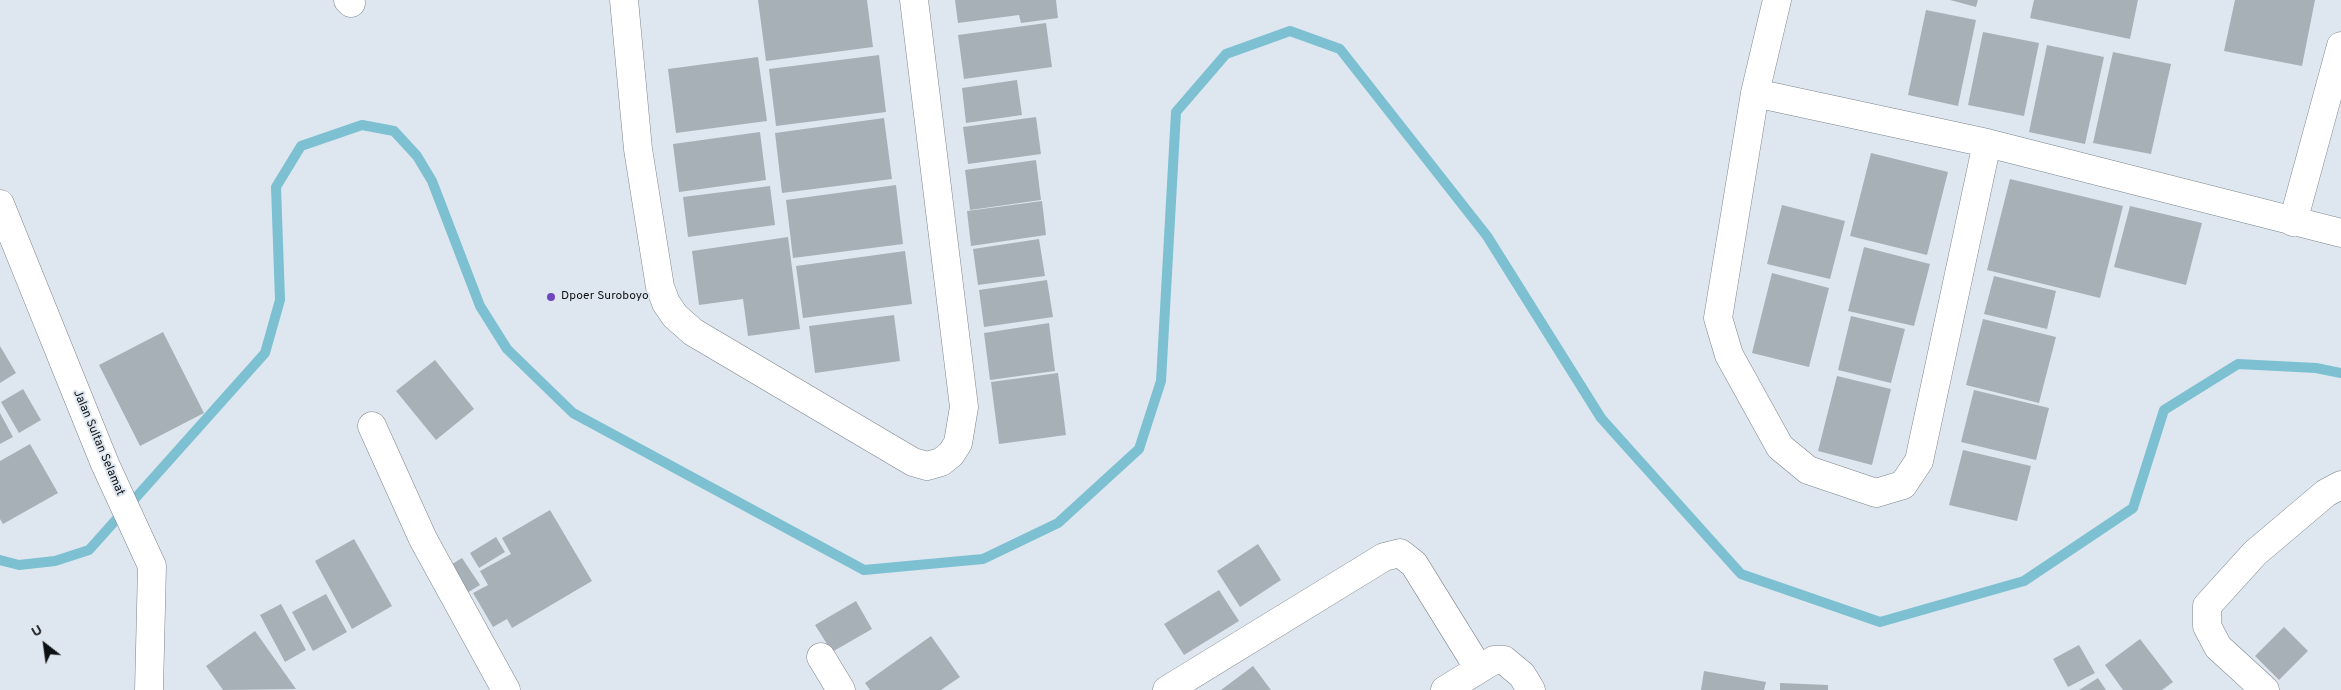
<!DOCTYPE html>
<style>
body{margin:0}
#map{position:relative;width:2341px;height:690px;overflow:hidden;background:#dee7ef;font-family:Overpass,sans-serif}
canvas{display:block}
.north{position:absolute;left:20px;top:620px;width:50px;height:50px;-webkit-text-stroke:4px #dee7ef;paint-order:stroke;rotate:330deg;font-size:14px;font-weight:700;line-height:20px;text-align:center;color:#0e1114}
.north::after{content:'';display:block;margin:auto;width:18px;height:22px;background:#0e1114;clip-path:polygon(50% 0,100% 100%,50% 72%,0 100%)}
</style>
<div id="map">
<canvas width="2341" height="690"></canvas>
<div class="north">U</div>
</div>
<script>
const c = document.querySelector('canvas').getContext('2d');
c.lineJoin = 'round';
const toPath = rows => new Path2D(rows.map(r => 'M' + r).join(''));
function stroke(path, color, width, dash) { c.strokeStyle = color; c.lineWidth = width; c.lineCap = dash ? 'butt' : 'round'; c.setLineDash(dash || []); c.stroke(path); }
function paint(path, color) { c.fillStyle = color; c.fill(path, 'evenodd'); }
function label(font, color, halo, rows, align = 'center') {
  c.font = font + ' Overpass,sans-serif'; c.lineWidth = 4; c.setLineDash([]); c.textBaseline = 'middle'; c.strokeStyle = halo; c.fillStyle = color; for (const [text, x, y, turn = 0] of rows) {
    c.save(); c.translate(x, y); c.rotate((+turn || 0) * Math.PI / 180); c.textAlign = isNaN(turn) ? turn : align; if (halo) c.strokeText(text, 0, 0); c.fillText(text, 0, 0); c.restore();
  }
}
stroke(toPath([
 [0,560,19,565,55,561,89,550,265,353,280,300,276,187,301,146,362,125,394,131,417,156,432,181,480,306,507,349,573,413,864,570,983,559,1058,523,1139,449,1161,381,1176,112,1226,54,1290,31,1340,49,1487,236,1601,418,1741,574,1880,622,2024,581,2133,508,2164,410,2238,364,2316,368,2341,373]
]), '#7cc0d2', 10);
paint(toPath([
 [758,0,867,0,873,47,766,61],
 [955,0,1056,0,1058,18,1021,23,1019,15,958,23],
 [1950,0,1978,0,1976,7],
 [2034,0,2138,0,2130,39,2030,18],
 [2235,0,2315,0,2302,66,2224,51],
 [1926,10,1976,20,1958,106,1908,95],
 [1046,23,1052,67,964,79,958,35],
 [1983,32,2039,43,2024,116,1968,105],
 [2047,45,2104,57,2085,144,2029,132],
 [2113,52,2171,64,2151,154,2093,143],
 [879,55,886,112,776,126,769,69],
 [758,57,767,121,676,133,668,69],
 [1017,80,1022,115,966,123,962,88],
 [1036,117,1041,154,968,164,963,127],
 [884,118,892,179,782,193,775,133],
 [760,132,766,180,679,192,673,144],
 [1871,153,1948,172,1927,255,1850,236],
 [1036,160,1041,200,970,210,965,170],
 [2010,179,2123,206,2100,298,1987,270],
 [896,185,903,244,793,258,786,200],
 [770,186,775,225,688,237,683,197],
 [1042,201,1046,235,971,246,967,211],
 [1782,205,1845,221,1830,279,1767,264],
 [2130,206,2202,223,2186,285,2114,267],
 [788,237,800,329,748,336,743,299,699,305,692,251],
 [1039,239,1045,276,978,285,973,249],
 [1864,247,1930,264,1914,326,1848,311],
 [905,251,912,304,803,318,796,266],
 [1772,273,1829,288,1809,367,1752,353],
 [1994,276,2056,291,2047,329,1984,314],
 [1047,280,1053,317,984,327,979,290],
 [894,315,900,361,815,373,809,326],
 [1851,316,1905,329,1891,383,1838,370],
 [1983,319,2056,337,2039,403,1966,385],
 [1049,323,1055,371,990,380,984,333],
 [163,332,204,413,140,446,99,365],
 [0,346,16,373,0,383],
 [435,360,474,409,436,440,396,391],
 [1058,373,1066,435,999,444,991,382],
 [1837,376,1891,389,1872,465,1818,451],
 [23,389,41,420,19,433,1,402],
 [1974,390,2049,408,2036,460,1961,442],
 [0,413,13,437,0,444],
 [30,444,58,493,3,524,0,519,0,461],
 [1963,450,2031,466,2017,521,1949,505],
 [550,510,592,581,512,628,507,619,493,627,473,593,488,585,480,571,511,554,502,538],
 [496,537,505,552,479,568,470,553],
 [354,539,392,606,352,629,315,561],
 [1258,544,1281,580,1240,607,1217,571],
 [462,558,480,585,462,596,444,569],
 [1219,590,1239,621,1184,655,1164,624],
 [326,594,347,632,313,651,292,612],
 [856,601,872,629,832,652,815,625],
 [281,604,306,650,285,662,260,615],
 [2284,627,2308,651,2279,680,2255,656],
 [255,631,296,689,223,690,206,666],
 [931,636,960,677,941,690,870,690,865,683],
 [2140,639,2173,682,2162,690,2123,690,2105,665],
 [2079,645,2095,673,2068,687,2053,659],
 [1253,666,1271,690,1221,690],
 [1704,671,1766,682,1764,690,1701,690],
 [2098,678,2106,690,2079,690],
 [1780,683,1828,685,1828,690,1780,690]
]), '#a8b0b7');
const minor = toPath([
 [348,0,351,3],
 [624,0,638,149,660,287,666,303,675,316,693,332,913,462,927,466,941,462,951,454,958,443,964,407,914,0],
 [1777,0,1755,93,1718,318,1729,355,1780,447,1808,470,1876,493,1903,485,1919,461,1987,143],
 [1755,93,1987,143,2341,233],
 [2293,222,2341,46],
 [372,426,423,539,506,690],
 [821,657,841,690],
 [1167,690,1384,557,1400,553,1414,564,1479,669],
 [1445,690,1494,660,1504,660,1522,675,1531,690],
 [2265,690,2218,647,2207,626,2207,606,2255,553,2326,493,2341,485]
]);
const tertiary = toPath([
 [0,204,105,464,152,566,149,690]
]);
stroke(minor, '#7c848b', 29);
stroke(tertiary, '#7c848b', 29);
stroke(minor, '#fff', 28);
stroke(tertiary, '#fff', 28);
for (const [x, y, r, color] of [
 [551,297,5,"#7046bf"]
]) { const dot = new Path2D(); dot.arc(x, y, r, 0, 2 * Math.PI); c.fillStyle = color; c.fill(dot); stroke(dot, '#dee7ef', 2); }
label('12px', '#0e1114', '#dee7ef', [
 ["Dpoer Suroboyo",561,297]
], 'left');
label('12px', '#0e1114', '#dee7ef', [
 ["Jalan Sultan Selamat",98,443,67]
]);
</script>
